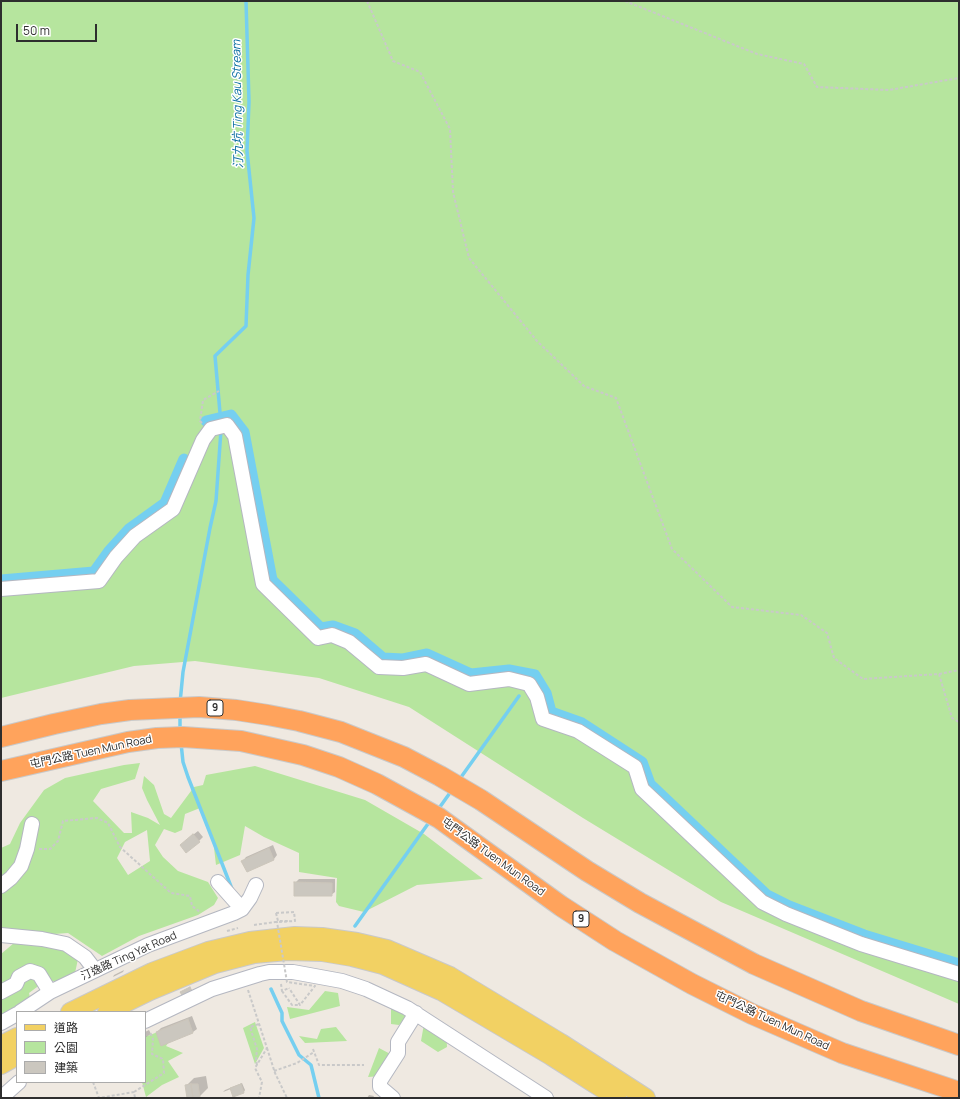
<!DOCTYPE html>
<meta charset="utf-8">
<style>
body{margin:0}
#map{position:relative;width:960px;height:1099px;overflow:hidden;background:#efe9e1;font-family:Manrope,"Noto Sans TC",sans-serif}
canvas{display:block}
.frame{position:absolute;inset:0;border:2px solid #2e2e2e;pointer-events:none}
.legend{position:absolute;left:16px;top:1011px;width:130px;height:72px;box-sizing:border-box;background:#fff;border:1px solid #ababab;margin:0;padding:5px 7px;list-style:none;font-size:12px;color:#2e2e2e}
.legend li{display:flex;align-items:center;gap:8px;height:20px}
.legend b{width:20px;border:1px solid #ababab}
.scale{position:absolute;left:16px;top:24px;width:81px;height:18px;box-sizing:border-box;border:2px solid #2e2e2e;border-top:0;padding-left:5px;font-size:12px;line-height:14px;white-space:nowrap;color:#2e2e2e;-webkit-text-stroke:3px #fff;paint-order:stroke}
</style>
<div id="map">
<canvas width="960" height="1099"></canvas>
<div class="frame"></div>
<ul class="legend">
<li><b style="height:5px;background:#f2d163"></b>道路</li>
<li><b style="height:11px;background:#b6e59e"></b>公園</li>
<li><b style="height:11px;background:#cbc7bf"></b>建築</li>
</ul>
<div class="scale">50 m</div>
</div>
<script>
const c = document.querySelector('canvas').getContext('2d');
c.lineJoin = 'round';
function paint(path, color) { c.fillStyle = color; c.fill(path, 'evenodd'); }
const toPath = rows => new Path2D(rows.map(r => 'M' + r).join(''));
function stroke(path, color, width, dash) { c.strokeStyle = color; c.lineWidth = width; c.lineCap = dash ? 'butt' : 'round'; c.setLineDash(dash || []); c.stroke(path); }
function label(font, color, halo, rows, align = 'center') {
  c.font = font + ' Manrope,"Noto Sans TC",sans-serif'; c.lineWidth = 3; c.setLineDash([]); c.textBaseline = 'middle'; c.strokeStyle = halo; c.fillStyle = color; for (const [text, x, y, turn = 0] of rows) {
    c.save(); c.translate(x, y); c.rotate((+turn || 0) * Math.PI / 180); c.textAlign = isNaN(turn) ? turn : align; if (halo) c.strokeText(text, 0, 0); c.fillText(text, 0, 0); c.restore();
  }
}
paint(toPath([
 [1,1,959,1,959,1004,721,902,583,818,409,707,319,678,195,661,134,666,1,698],
 [140,763,135,779,101,789,93,801,124,833,132,833,131,812,148,818,160,825,147,800,142,788,144,776,154,785,164,814,171,818,194,787,203,785,206,775,255,766,365,800,424,834,483,879,417,885,364,912,339,906,336,902,337,878,299,872,299,853,264,837,245,826,240,855,216,865,213,839,200,808,185,814,182,830,175,833,164,829,155,845,163,857,178,871,208,882,218,898,214,905,198,915,139,936,102,956,68,933,54,934,1,930,1,848,10,844,20,823,44,790,65,778,124,765],
 [147,830,150,861,128,875,117,858,125,842],
 [14,943,54,946,78,959,75,973,56,982,49,980,41,984,29,993,31,1002,1,1019,1,954],
 [325,991,338,993,340,1006,290,1019,287,1007,309,1010],
 [391,1007,409,1016,399,1025,391,1024],
 [183,1022,166,1046,183,1053,168,1061,179,1077,162,1085,146,1097,142,1082,145,1082,145,1037],
 [255,1022,264,1048,255,1064,243,1028],
 [424,1024,446,1027,447,1047,438,1052,421,1041],
 [336,1027,347,1041,305,1043,299,1036,317,1039,321,1029],
 [379,1048,396,1057,381,1076,368,1077]
]), '#b6e59e');
paint(toPath([
 [198,831,203,837,199,841,185,841],
 [273,845,277,855,274,859,247,871,243,861,246,857],
 [299,879,335,879,335,892,331,895,295,883],
 [124,970,123,972,113,977,114,975],
 [192,1016,197,1029,193,1032,162,1044,157,1032,161,1028],
 [149,1030,151,1034,146,1037,145,1032],
 [206,1076,208,1088,200,1096,188,1098,186,1086,194,1078],
 [242,1083,245,1090,244,1092,234,1096,231,1089,223,1092,225,1090],
 [369,1095,374,1096,373,1098,367,1098]
]), '#0003');
stroke(toPath([
 [221,424,215,356,246,326,248,275,254,218,247,151,249,102,246,1],
 [180,703,183,672,210,528,216,501,221,430],
 [180,730,180,715],
 [181,743,183,762,188,777,232,889],
 [459,780,519,696],
 [437,811,452,790],
 [355,926,430,821],
 [271,989,282,1013,282,1021,299,1055,311,1065,319,1098]
]), '#75cff0', 3.5);
stroke(toPath([
 [206,421,231,415,244,432,272,580,321,628,333,626,355,634,383,658,403,659,427,654,471,674,509,670,535,675,546,693,551,712,582,723,642,762,650,784,767,895,789,906,864,935,959,964],
 [1,580,94,572,109,551,129,529,165,503,184,459]
]), '#75cff0', 11);
const building = toPath([
 [193,834,200,842,186,853,180,845,193,834],
 [269,848,274,860,247,872,241,861,269,848],
 [294,882,332,883,332,896,294,896,294,882],
 [190,987,192,991,182,995,180,992,190,987],
 [188,1019,193,1033,161,1046,156,1032,188,1019],
 [191,1084,198,1084,200,1097,193,1098,191,1084],
 [191,1084,193,1098,187,1098,185,1085,191,1084],
 [241,1084,244,1093,233,1097,230,1088,241,1084]
]);
paint(building, '#cbc7bf');
stroke(building, '#cbc5ba', 1);
const minor = toPath([
 [1,589,99,581,116,557,135,536,173,509,203,440,211,429,227,425,235,436,263,584,318,638,332,635,349,642,379,667,403,668,426,664,469,684,509,679,529,684,537,697,543,719,578,731,635,767,642,789,762,902,786,914,861,944,959,974],
 [218,882,242,909],
 [1,886,11,878,21,866,27,849,32,824],
 [1,935,42,939,66,944,85,957,95,970],
 [1,992,16,984,19,977,30,971,39,974,50,992],
 [20,1012,50,992,148,945,234,913,242,909,250,898,256,885],
 [145,1021,212,989,260,974,269,972,293,972,342,981,366,989,407,1008,546,1098],
 [1,1023,17,1014],
 [1,1098,19,1082],
 [393,1098,380,1087,380,1081,398,1053,398,1042,416,1013]
]);
const major = toPath([
 [70,1012,152,972,208,951,250,941,295,936,322,937,357,942,387,949,450,976,561,1043,646,1098],
 [107,1012,150,991,215,964,254,954,288,951,322,952,352,957,383,965,441,991,551,1056,617,1098],
 [1,1045,17,1037],
 [1,1065,17,1056]
]);
const highway = toPath([
 [1,737,54,724,101,714,130,710,199,707,236,710,268,715,299,721,341,732,404,757,440,776,481,800,587,871,640,903,754,964,861,1011,959,1045],
 [1,771,128,742,157,738,183,737,241,741,303,755,339,767,377,784,439,818,561,906,615,941,692,984,752,1014,842,1053,959,1092]
]);
stroke(minor, '#b4b7c1', 16);
stroke(major, '#c9c9c9', 20);
stroke(highway, '#c9c9c9', 22);
stroke(toPath([
 [367,1,393,61,420,72,450,129,453,192,469,258,537,341,584,386,616,398,672,549,732,607,801,615,827,633,834,658,863,679,939,674,959,670],
 [625,1,757,54,804,64,817,87,889,90,959,78],
 [202,423,200,421,203,400,219,391],
 [939,674,952,718,959,722],
 [39,849,50,849,58,841,63,821,97,818,108,823,120,847,171,893,190,896,192,906,200,912],
 [276,913,278,921,289,921],
 [254,925,275,922],
 [227,931,238,928],
 [281,984,282,991,289,988],
 [248,990,267,1048,255,1068,262,1082,259,1098],
 [282,991,292,1005,300,1005],
 [267,1048,275,1073,287,1098],
 [313,1049,319,1065,364,1065],
 [257,1065,256,1060,257,1049,250,1027,259,1024],
 [274,1071,297,1063,314,1052],
 [93,1082,99,1098,134,1092,135,1098],
 [134,1092,164,1073,163,1059,152,1054,153,1039,150,1032]
]), '#c9c9c9', 2, [3, 2]);
stroke(minor, '#fff', 14);
stroke(major, '#f2d163', 18);
stroke(highway, '#ffa35c', 20);
stroke(toPath([
 [276,913,294,912,295,921,279,922],
 [275,922,277,922,287,982,315,986,300,1005,289,988]
]), '#c9c9c9', 2, [3, 2]);
for (const [x, y, w] of [
 [215,708,16],
 [581,919,16]
]) { const box = new Path2D(); box.roundRect(x - w / 2, y - 8, w, 16, 3); c.fillStyle = '#fff'; c.fill(box); stroke(box, '#2e2e2e', 1); }
label('bold 10px', '#2e2e2e', null, [
 ["9",215,708],
 ["9",581,919]
]);
label('11px', '#2e2e2e', '#fff', [
 ["屯門公路 Tuen Mun Road",91,752,-12],
 ["屯門公路 Tuen Mun Road",493,857,36],
 ["汀逸路 Ting Yat Road",129,956,-24],
 ["屯門公路 Tuen Mun Road",772,1021,25]
]);
label('italic 12px', '#0d6fa3', '#fff', [
 ["汀九坑 Ting Kau Stream",238,104,-91]
]);
</script>
